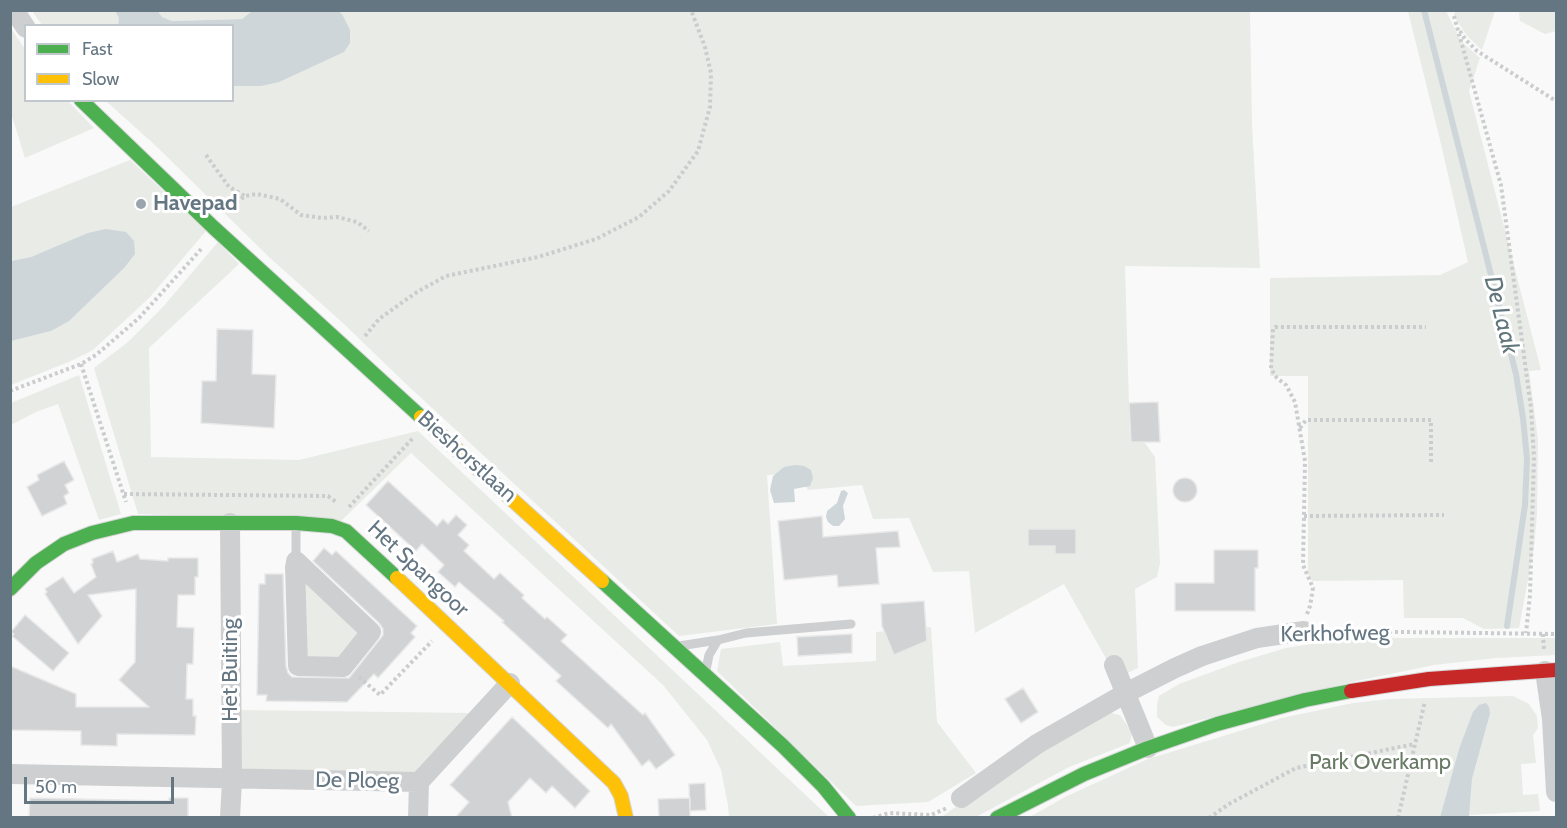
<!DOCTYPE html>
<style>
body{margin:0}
#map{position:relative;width:1567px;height:828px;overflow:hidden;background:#f9f9f9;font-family:Cabin,sans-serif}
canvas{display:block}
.frame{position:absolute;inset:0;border:12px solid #657683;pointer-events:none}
.legend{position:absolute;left:24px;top:24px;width:210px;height:78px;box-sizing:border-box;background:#fff;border:2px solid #c1c8cd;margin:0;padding:8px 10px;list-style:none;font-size:18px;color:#657683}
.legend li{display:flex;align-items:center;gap:12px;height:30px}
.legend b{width:30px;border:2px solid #c1c8cd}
.scale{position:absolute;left:24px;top:777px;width:150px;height:27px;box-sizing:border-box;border:3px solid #657683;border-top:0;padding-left:8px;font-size:18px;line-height:21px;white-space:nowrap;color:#657683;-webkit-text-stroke:4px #fff;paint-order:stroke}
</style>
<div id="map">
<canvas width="1567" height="828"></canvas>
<div class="frame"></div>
<ul class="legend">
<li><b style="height:8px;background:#4caf50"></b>Fast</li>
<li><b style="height:8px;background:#ffc107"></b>Slow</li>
</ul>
<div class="scale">50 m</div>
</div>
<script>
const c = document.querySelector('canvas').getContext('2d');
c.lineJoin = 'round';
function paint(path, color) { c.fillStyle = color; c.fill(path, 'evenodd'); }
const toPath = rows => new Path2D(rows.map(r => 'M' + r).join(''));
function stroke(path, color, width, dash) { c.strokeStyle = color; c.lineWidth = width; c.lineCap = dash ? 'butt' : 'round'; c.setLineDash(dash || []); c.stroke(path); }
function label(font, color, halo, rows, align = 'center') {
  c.font = font + ' Cabin,sans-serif'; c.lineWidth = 6; c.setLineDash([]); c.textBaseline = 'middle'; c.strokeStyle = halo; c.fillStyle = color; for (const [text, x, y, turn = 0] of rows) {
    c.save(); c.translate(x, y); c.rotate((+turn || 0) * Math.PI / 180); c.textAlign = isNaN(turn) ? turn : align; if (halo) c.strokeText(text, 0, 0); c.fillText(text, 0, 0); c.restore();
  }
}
paint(toPath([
 [158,10,252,11,242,19,172,21,162,17],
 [32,11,115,11,119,18,118,25,42,25],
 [338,11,1250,11,1252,124,1260,268,1125,266,1130,440,1145,443,1155,457,1160,563,1157,577,1135,589,1138,668,1117,678,1064,584,975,633,969,571,933,572,909,518,873,519,862,485,808,490,798,473,767,475,777,624,679,636,405,383,344,324,269,257,156,146,106,101,232,100,233,86,261,86,342,14],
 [1408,11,1446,11,1461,41,1480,58,1469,91,1541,370,1529,371,1538,440,1537,514,1534,547,1519,628,1484,629,1463,618,1404,618,1403,580,1313,581,1310,579,1308,574,1308,376,1270,376,1270,278,1440,275,1468,262,1441,144],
 [1455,11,1495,11,1482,50,1467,36,1454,16],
 [1519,11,1556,11,1556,31,1545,34,1520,21],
 [10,27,25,49,26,100,68,101,94,128,25,158,11,113],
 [130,160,206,231,150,297,93,350,71,361,11,385,10,341,51,331,106,229,31,257,11,261,11,207],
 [218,242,239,264,149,348,151,457,299,460,418,431,829,817,729,817,728,805,721,770,707,740,663,685,411,453,341,521,138,514,94,368,128,342,162,308],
 [79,375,121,514,99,520,58,404,36,412,11,425,11,403],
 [300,571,367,633,342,664,301,662],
 [931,627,937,722,976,773,928,802,856,806,717,671,721,649,780,642,783,666,876,661,876,632],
 [1350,638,1556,638,1556,655,1496,658,1434,665,1356,681,1173,727,1166,725,1157,717,1157,705,1159,696,1179,684,1239,662,1286,648],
 [1513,696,1529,704,1537,716,1538,728,1533,735,1536,763,1521,764,1523,795,1538,794,1540,811,1469,815,1472,779,1490,714,1459,749,1440,817,1028,818,1065,797,1148,759,1282,718,1353,703,1389,699],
 [237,710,470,713,420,766,415,774,236,770],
 [1102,711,1120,715,1132,732,1130,743,1069,767,976,817,940,818,1019,762]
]), '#e8ebe6');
paint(toPath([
 [115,11,158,11,162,17,172,21,242,19,252,11,338,11,342,14,350,30,350,43,344,52,279,82,261,86,233,86,232,26,118,25,119,18],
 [106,229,126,232,134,241,135,254,124,268,69,321,51,331,11,341,11,261,31,257,88,233],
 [795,465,804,466,811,470,813,478,810,486,794,489,795,502,774,503,770,490,773,476,784,467],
 [844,490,848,493,843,506,845,519,839,526,833,526,828,522,826,517,827,511,837,503,841,491],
 [1486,703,1489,707,1490,714,1472,779,1469,817,1440,817,1459,749,1473,712,1479,705]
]), '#ced6d9');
stroke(toPath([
 [1424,10,1516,374,1523,418,1527,459,1525,505,1507,626]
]), '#ced6d9', 6);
const building = toPath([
 [217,329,253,330,252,374,276,375,274,428,201,423,202,381,216,381,217,329],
 [1158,402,1160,442,1131,442,1129,403,1158,402],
 [64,461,74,480,65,485,69,493,64,496,67,504,42,516,27,487,39,480,37,475,64,461],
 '1173 490a12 12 0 1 1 24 0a12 12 0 1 1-24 0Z',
 [388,481,437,526,443,519,448,524,456,515,467,525,458,535,469,545,464,551,494,579,500,573,524,595,522,598,545,619,547,617,567,635,561,641,643,715,645,713,675,755,656,769,649,760,642,766,611,724,608,728,556,681,561,676,502,622,504,621,459,582,455,587,438,572,444,565,422,544,416,551,366,505,388,481],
 [822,516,823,537,898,531,900,547,876,548,879,584,838,587,837,575,784,580,778,521,822,516],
 [1028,529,1076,529,1076,554,1055,554,1055,546,1028,546,1028,529],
 [324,548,332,555,336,551,417,626,411,633,415,637,378,678,374,674,347,702,266,701,267,695,257,695,259,584,265,584,265,574,283,574,286,666,288,673,292,677,349,678,383,635,383,629,379,623,313,561,324,548],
 [1214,550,1258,550,1258,568,1255,568,1255,611,1175,611,1175,583,1214,583,1214,550],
 [113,551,117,562,138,554,140,559,168,561,168,558,198,558,198,577,195,577,195,595,178,595,177,627,194,628,193,664,187,664,186,699,193,699,193,716,196,716,195,735,117,734,117,746,81,745,81,731,10,730,10,666,76,694,76,707,149,707,119,680,135,662,136,589,88,595,102,616,78,644,45,594,47,592,45,589,63,577,74,593,96,577,91,564,93,563,92,559,113,551],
 [924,601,927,641,894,655,882,626,881,604,924,601],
 [25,615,69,653,53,671,12,636,14,634,11,632,25,615],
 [852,634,852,653,798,656,797,637,852,634],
 [1023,688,1038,712,1021,723,1005,699,1023,688],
 [512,717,590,791,575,808,552,786,546,793,530,778,508,802,512,818,455,818,469,802,450,785,512,717],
 [705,783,706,810,690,811,689,784,705,783],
 [30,798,169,801,169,798,188,798,188,818,29,818,30,798],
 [690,798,690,818,659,818,658,799,690,798]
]);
paint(building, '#d0d2d3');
stroke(building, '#e8e8e8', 1.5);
const fast = toPath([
 [81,100,213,227,421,417],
 [602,581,783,746,823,786,849,818],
 [10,589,36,563,64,544,92,533,133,523,296,523,332,526,346,531,397,578],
 [997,818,1084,774,1148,748,1217,724,1305,700,1351,691]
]);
const slow = toPath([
 [421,417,602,581],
 [397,578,614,783,621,796,626,818]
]);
const jam = toPath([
 [1351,691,1429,679,1556,670]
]);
stroke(fast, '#d5d6d7', 16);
stroke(slow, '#d5d6d7', 16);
stroke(jam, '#d5d6d7', 16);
stroke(toPath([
 [1454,16,1501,185,1531,408,1534,457,1530,595,1526,633],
 [1460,31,1465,39,1477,51,1556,101],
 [206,155,229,187,245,196],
 [227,210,245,196,257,194,280,199,301,215,322,218,337,217,357,222,369,231],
 [365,336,379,319,417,292,446,276,538,257,596,239,639,217,669,191,698,151,710,107,711,73,705,47,691,10],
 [81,364,126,502],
 [10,391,81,364,96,355,139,318,203,247],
 [1300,428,1306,420,1431,420,1431,464],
 [124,494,328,496,336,502],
 [349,507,413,438],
 [1304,516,1444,515],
 [1307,614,1310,606,1313,588,1303,565,1305,461,1295,402,1286,385,1277,378,1271,369,1273,329,1275,327,1426,327],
 [1323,631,1556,634],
 [1543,634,1544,650],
 [359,677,380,695,432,641],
 [873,818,889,813,931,815,947,808],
 [1209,818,1229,804,1296,768,1415,744],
 [1398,818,1425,701]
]), '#cbcccd', 4, [3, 3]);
stroke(toPath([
 [296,563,296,525],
 [679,646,718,640,746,633,851,624],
 [706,670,709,655,718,640]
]), '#cecfd0', 9);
stroke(toPath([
 [14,10,26,28],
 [295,566,298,666,343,667,371,632,296,561],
 [1114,665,1148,748],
 [1545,671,1552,719,1556,792],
 [10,774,419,782,510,683],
 [961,798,1037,744,1126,693,1175,668,1202,656,1257,638,1304,631],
 [230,818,232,780,230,523],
 [418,818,419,782]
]), '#cecfd0', 20);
stroke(fast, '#4caf50', 14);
stroke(slow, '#ffc107', 14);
stroke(jam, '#c62828', 14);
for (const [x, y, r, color] of [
 [141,204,6,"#99a4ac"]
]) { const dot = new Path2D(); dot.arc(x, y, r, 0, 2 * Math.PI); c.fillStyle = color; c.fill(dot); stroke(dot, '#fff', 2); }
label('bold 22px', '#657683', '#fff', [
 ["Havepad",153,204]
], 'left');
label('22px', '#657683', '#fff', [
 ["Bieshorstlaan",467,457,42],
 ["Het Spangoor",418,569,43],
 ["Kerkhofweg",1335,634,-1],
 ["Het Buiting",231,670,-90],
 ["De Ploeg",357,781,1]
]);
label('22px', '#687a64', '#fff', [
 ["Park Overkamp",1380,763]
]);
label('italic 24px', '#60757c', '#fff', [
 ["De Laak",1501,315,76]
]);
</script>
